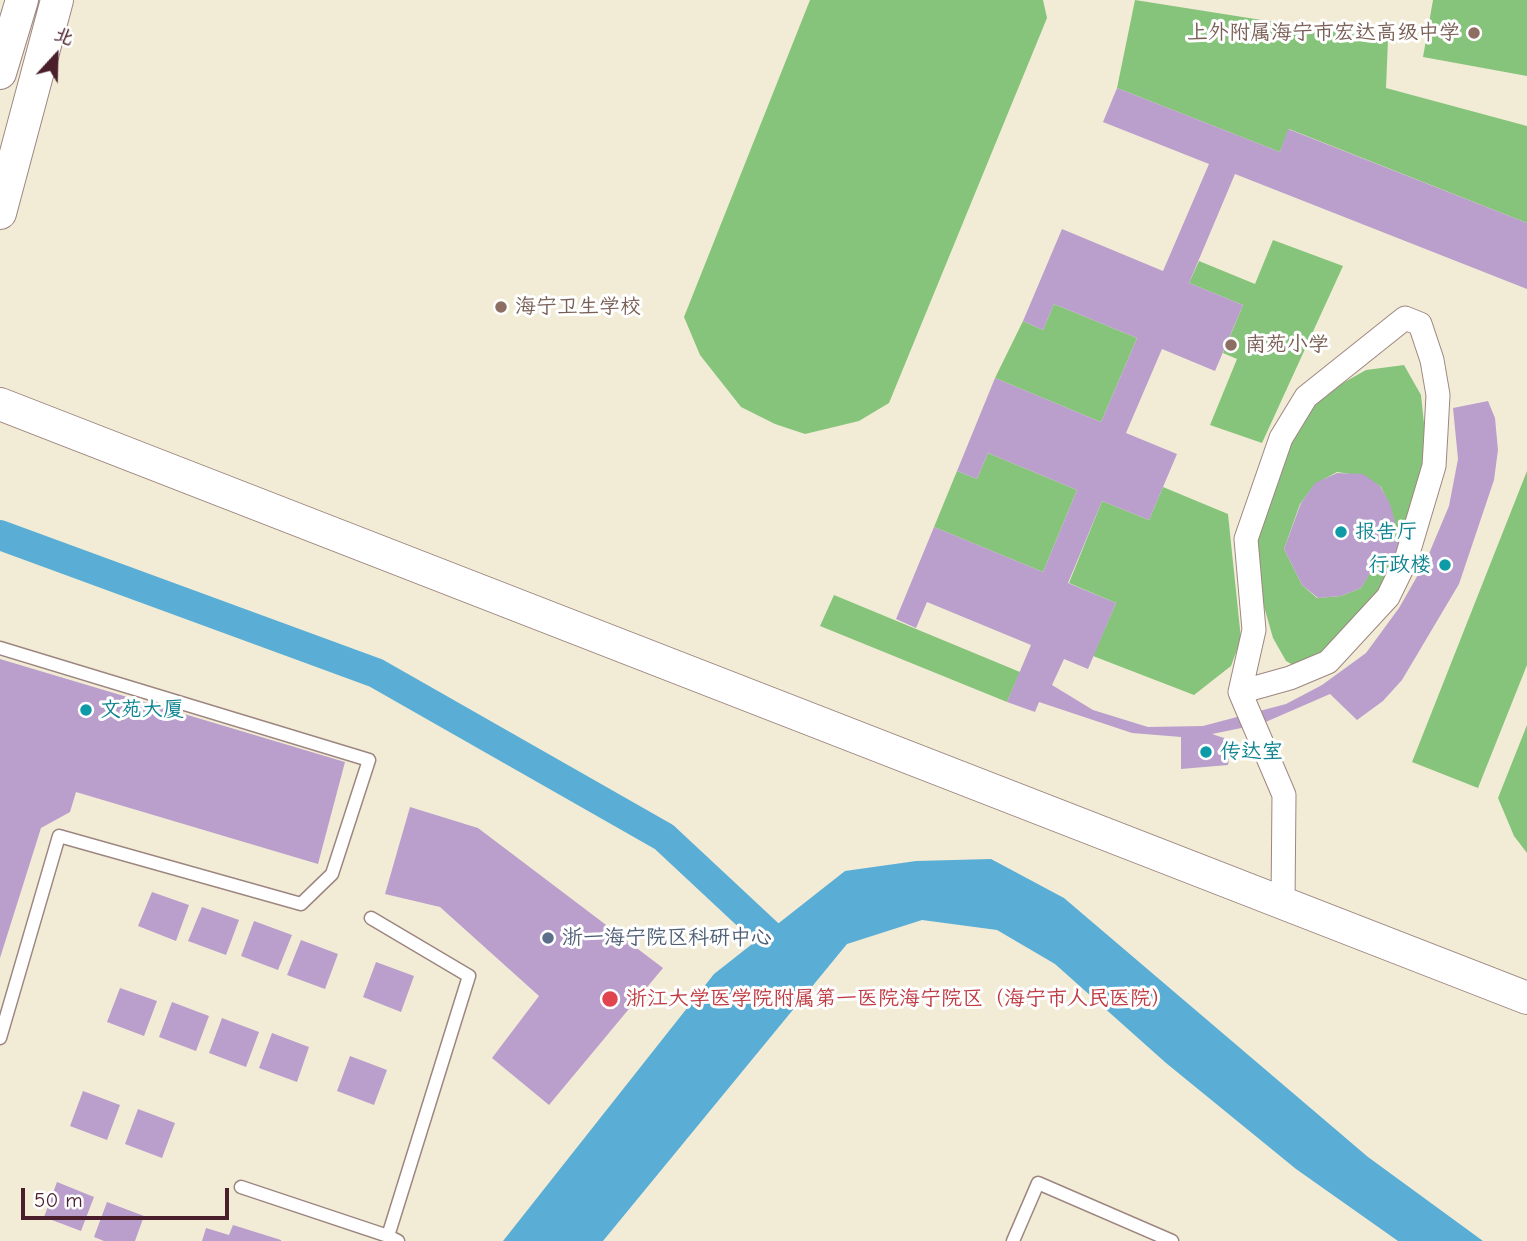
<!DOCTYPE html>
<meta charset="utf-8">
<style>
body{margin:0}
#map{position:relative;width:1527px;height:1241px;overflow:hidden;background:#f2ecd6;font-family:"Comic Neue","LXGW WenKai TC",sans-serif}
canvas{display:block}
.north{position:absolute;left:21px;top:21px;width:70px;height:70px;-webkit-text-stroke:5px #fff;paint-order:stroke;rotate:22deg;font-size:19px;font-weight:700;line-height:28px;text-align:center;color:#4a1f2b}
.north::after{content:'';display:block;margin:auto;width:24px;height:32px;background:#4a1f2b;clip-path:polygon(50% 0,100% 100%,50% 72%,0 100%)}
.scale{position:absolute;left:21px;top:1188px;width:208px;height:32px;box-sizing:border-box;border:4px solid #4a1f2b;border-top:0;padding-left:9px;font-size:21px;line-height:24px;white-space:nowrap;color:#4a1f2b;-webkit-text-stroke:5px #fff;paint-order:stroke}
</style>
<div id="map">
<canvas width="1527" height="1241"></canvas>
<div class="north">北</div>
<div class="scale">50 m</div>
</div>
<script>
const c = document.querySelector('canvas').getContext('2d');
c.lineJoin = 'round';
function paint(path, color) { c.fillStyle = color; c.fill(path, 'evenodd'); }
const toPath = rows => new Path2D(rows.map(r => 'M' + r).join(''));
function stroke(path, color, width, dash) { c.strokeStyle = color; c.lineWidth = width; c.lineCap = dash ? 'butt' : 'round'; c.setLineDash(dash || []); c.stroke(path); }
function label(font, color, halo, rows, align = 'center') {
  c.font = font + ' "Comic Neue","LXGW WenKai TC",sans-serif'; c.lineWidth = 6; c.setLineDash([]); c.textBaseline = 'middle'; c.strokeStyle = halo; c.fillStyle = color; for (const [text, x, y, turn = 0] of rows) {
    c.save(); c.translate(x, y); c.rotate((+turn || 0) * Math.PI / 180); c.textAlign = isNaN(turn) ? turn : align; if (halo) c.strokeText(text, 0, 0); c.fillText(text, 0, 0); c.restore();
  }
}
paint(toPath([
 [810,0,1043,0,1047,18,889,403,859,421,805,434,775,424,741,407,700,355,684,317],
 [1135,0,1388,40,1386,88,1527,126,1527,223,1289,129,1280,152,1117,88],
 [1433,0,1527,0,1527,76,1423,57],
 [1273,240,1343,266,1262,443,1210,425,1237,359,1223,353,1243,305,1189,283,1199,261,1255,284],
 [1054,304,1137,338,1101,422,995,378,1023,321,1043,330],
 [1404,365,1421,395,1425,433,1421,473,1406,547,1390,539,1389,504,1381,487,1364,476,1337,472,1315,484,1300,504,1284,549,1302,585,1317,598,1341,596,1361,588,1380,555,1400,564,1364,614,1320,655,1293,665,1286,661,1273,638,1263,603,1256,536,1289,445,1304,412,1334,388,1366,370],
 [988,453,1077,490,1043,572,934,527,957,471,977,479],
 [1527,471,1527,665,1478,788,1412,762],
 [1163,487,1228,514,1241,639,1231,666,1194,695,1093,656,1116,603,1069,583,1102,501,1149,520],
 [834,595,1020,672,1007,702,820,626],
 [1527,725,1527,853,1514,836,1498,798]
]), '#86c47b');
paint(toPath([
 [991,859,1064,898,1368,1157,1483,1241,1398,1241,1296,1169,1166,1063,1055,964,997,930,922,920,847,944,603,1241,503,1241,714,974,845,871,916,861]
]), '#5aaed6');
stroke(toPath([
 [0,535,376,673,664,837,784,949]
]), '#5aaed6', 30);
paint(toPath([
 [1117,88,1280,152,1288,129,1527,223,1527,289,1235,174,1189,283,1243,305,1215,371,1162,349,1126,433,1177,454,1149,520,1102,501,1068,583,1116,603,1088,669,1064,659,1052,685,1093,710,1148,727,1203,726,1286,704,1322,685,1366,653,1399,608,1419,573,1381,555,1361,588,1341,596,1318,598,1302,585,1284,549,1301,503,1315,483,1337,473,1363,474,1380,486,1390,504,1395,522,1390,539,1428,556,1449,506,1458,459,1453,408,1488,401,1495,418,1498,450,1494,480,1459,584,1402,680,1383,701,1357,720,1330,694,1261,724,1212,734,1224,738,1231,748,1228,765,1181,769,1181,737,1132,733,1039,702,1035,712,1007,702,1031,645,927,602,916,628,896,619,934,527,1043,572,1077,490,988,453,977,479,957,471,995,378,1101,422,1137,338,1054,304,1043,330,1023,321,1062,229,1163,271,1209,164,1103,122],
 [0,659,345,762,318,864,76,792,70,812,41,828,0,958],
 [410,807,478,828,663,968,549,1105,492,1058,539,996,440,907,385,894],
 [152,892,189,905,176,941,138,926],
 [202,907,239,920,226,955,188,941],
 [254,921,292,935,278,970,241,956],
 [301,940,338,954,325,989,287,975],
 [376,962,414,976,401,1012,363,997],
 [120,988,157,1001,144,1036,107,1022],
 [172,1002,209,1016,196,1051,159,1037],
 [222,1018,259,1032,246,1067,209,1053],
 [272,1033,309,1047,297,1082,259,1068],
 [350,1056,387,1070,374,1105,337,1091],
 [83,1091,120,1105,107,1140,70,1126],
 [138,1109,175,1123,162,1158,125,1144],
 [57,1182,94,1197,81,1231,44,1217],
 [107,1202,144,1216,135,1241,104,1241,94,1237],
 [233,1225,281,1240,281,1241,202,1241,206,1228,229,1235]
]), '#ba9fcc');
const lane = toPath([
 [0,648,369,760,332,874,301,904,59,836,0,1038],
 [371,918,469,976,388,1236,398,1241],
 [241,1187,388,1236],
 [1013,1241,1038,1183,1172,1241]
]);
const street = toPath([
 [1240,692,1290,678,1328,662,1388,597,1406,560,1434,466,1436,432,1438,395,1432,360,1420,324,1405,318,1306,397,1281,438,1246,539,1254,630,1240,692,1284,795,1283,903]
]);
const secondary = toPath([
 [0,73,22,0],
 [0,213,57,0],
 [0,404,1527,998]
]);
stroke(lane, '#9e8680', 15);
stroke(street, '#9e8680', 25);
stroke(secondary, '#9e8680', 34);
stroke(lane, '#fff', 12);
stroke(street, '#fff', 23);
stroke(secondary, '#fff', 32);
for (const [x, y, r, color] of [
 [1474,33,7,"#8d6e63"],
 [501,307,7,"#8d6e63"],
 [1231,345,7,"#8d6e63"],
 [1341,532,7,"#0f9aa8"],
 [1445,565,7,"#0f9aa8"],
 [86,710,7,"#0f9aa8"],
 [1206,752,7,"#0f9aa8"],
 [548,938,7,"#5c6f8a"],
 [610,999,9,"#e0444e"]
]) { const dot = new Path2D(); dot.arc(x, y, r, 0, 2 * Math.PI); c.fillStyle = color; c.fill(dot); stroke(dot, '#fff', 2.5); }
label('21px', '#785e54', '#fff', [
 ["上外附属海宁市宏达高级中学",1460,33,"right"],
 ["海宁卫生学校",515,307],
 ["南苑小学",1245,345]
], 'left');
label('21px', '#0d838f', '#fff', [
 ["报告厅",1355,532],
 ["行政楼",1431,565,"right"],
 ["文苑大厦",100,710],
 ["传达室",1220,752]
], 'left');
label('21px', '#4e5e75', '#fff', [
 ["浙一海宁院区科研中心",562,938]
], 'left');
label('21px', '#be3a42', '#fff', [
 ["浙江大学医学院附属第一医院海宁院区（海宁市人民医院）",626,999]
], 'left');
</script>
